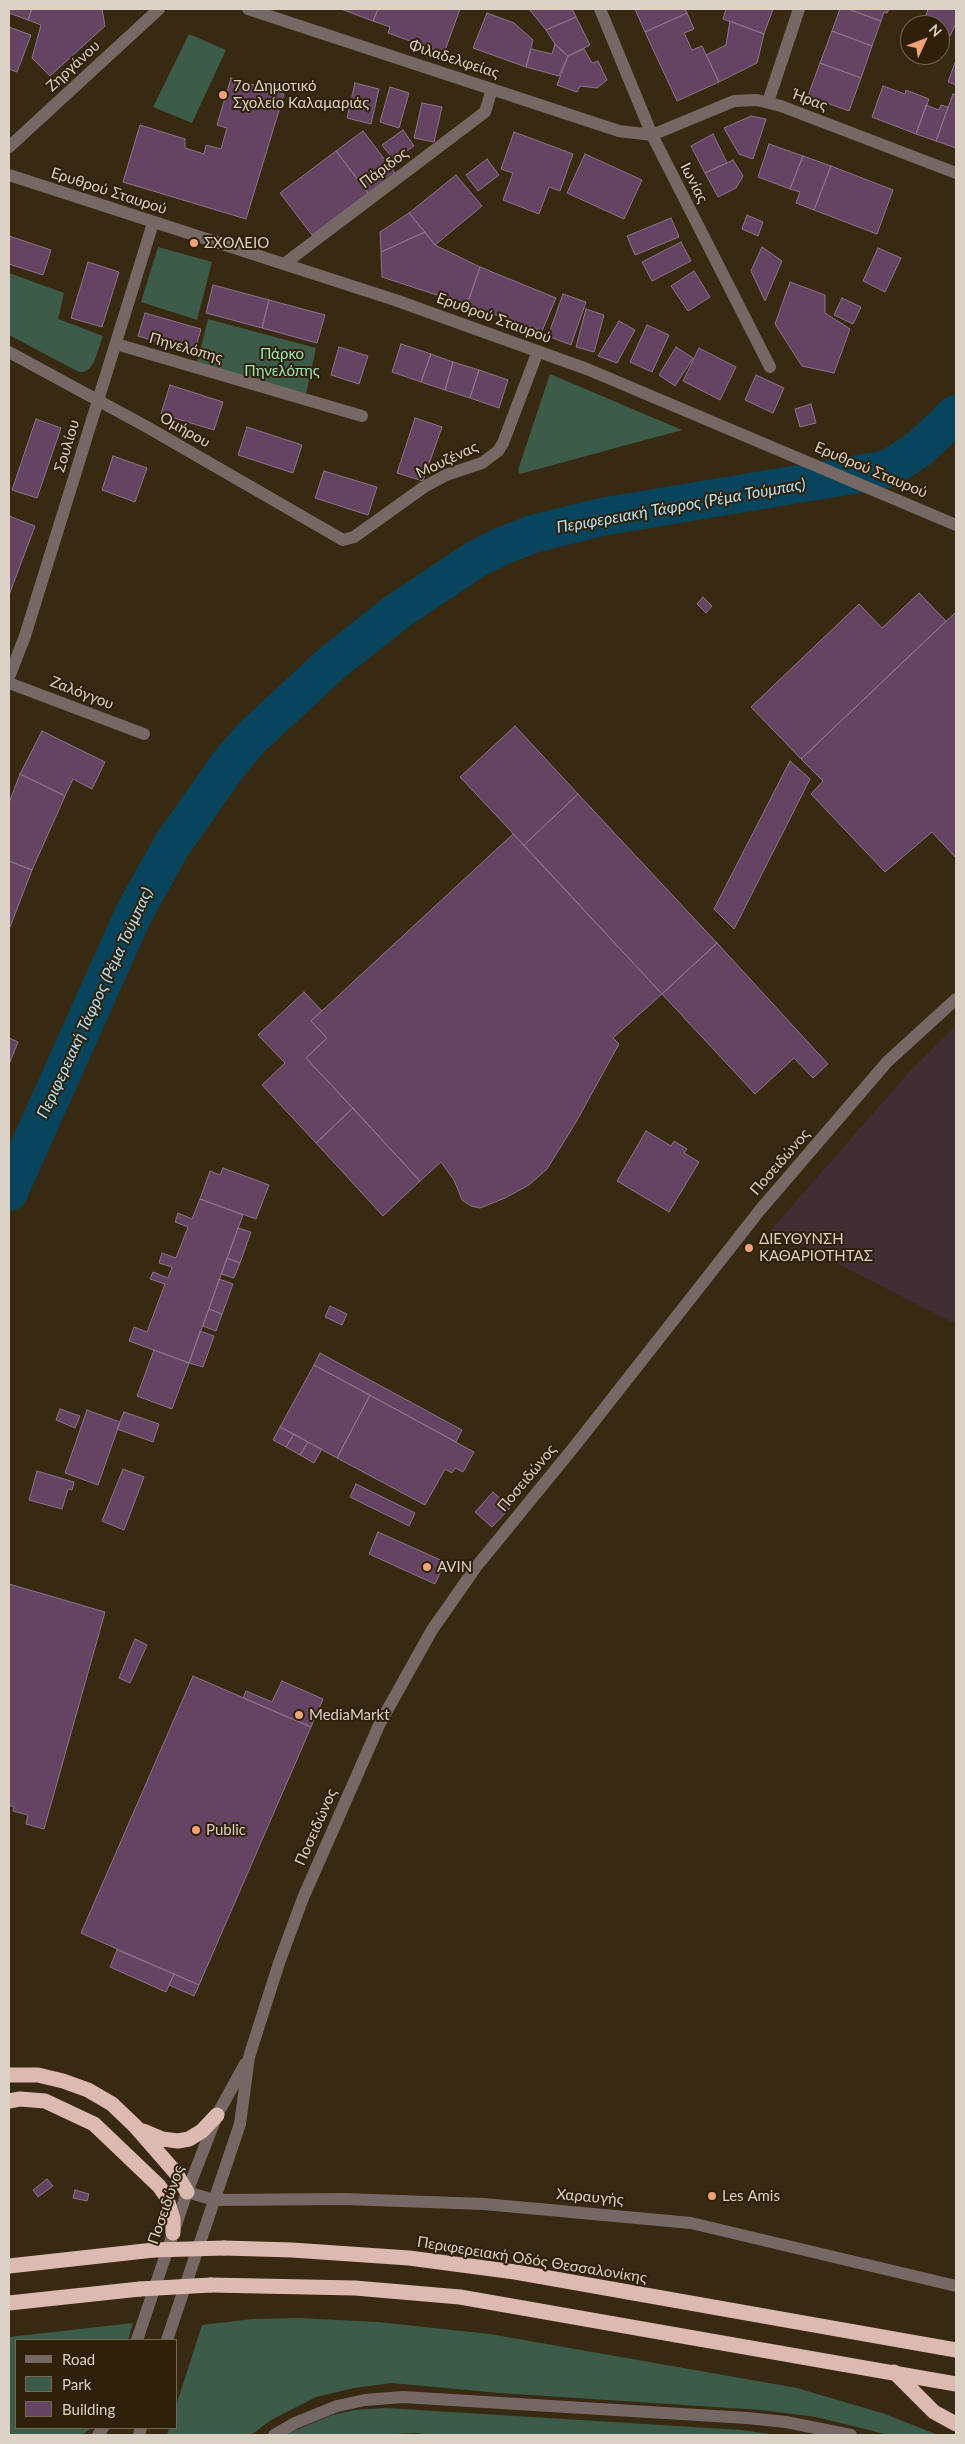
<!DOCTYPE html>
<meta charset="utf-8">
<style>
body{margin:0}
#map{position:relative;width:965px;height:2444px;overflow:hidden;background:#382913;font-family:Lato,sans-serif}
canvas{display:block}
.frame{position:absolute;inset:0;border:10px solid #dcd2c5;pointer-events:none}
.legend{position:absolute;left:15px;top:2339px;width:162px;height:90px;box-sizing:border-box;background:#2e2009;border:1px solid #746754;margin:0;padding:6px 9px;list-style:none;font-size:15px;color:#dcd2c5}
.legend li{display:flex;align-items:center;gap:10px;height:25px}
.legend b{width:25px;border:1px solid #746754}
.north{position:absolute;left:900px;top:15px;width:50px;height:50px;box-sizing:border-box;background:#2e2009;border:1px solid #746754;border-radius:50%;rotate:47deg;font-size:14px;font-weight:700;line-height:20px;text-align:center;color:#dcd2c5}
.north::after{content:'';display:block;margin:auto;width:18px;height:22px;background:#efa376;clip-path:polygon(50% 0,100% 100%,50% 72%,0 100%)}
</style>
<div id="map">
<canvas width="965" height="2444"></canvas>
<div class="frame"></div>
<ul class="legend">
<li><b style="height:6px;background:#766864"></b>Road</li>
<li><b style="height:14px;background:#3c5b49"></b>Park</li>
<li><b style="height:14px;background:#654363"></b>Building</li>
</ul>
<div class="north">N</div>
</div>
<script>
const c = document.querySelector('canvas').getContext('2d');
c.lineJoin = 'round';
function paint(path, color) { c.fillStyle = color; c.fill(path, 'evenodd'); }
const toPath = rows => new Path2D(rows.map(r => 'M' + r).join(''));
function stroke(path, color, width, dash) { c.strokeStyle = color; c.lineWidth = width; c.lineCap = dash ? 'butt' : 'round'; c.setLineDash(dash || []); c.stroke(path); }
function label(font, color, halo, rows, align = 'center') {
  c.font = font + ' Lato,sans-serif'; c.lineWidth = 4; c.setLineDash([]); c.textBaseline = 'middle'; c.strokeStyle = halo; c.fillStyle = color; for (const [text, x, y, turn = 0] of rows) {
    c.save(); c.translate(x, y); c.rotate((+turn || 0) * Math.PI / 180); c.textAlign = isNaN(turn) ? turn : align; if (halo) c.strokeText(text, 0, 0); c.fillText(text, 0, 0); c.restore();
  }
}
paint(toPath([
 [956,1026,956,1324,771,1230,909,1072]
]), '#412e34');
paint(toPath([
 [189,34,226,50,192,123,153,107],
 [158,247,212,262,197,320,141,302],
 [9,273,64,293,58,319,103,336,94,362,89,369,83,372,79,372,9,335],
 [208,319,316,348,306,394,197,363],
 [550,374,682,430,520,474,518,470],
 [299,2318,378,2322,490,2334,797,2388,885,2414,938,2435,889,2435,816,2417,761,2410,499,2393,392,2383,354,2388,316,2397,271,2420,251,2435,167,2435,169,2428,176,2428,176,2406,202,2325,252,2319],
 [133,2323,128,2340,16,2340,16,2428,92,2428,82,2435,9,2435,9,2337],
 [386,2408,742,2430,777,2435,433,2435,415,2433,377,2435,284,2435,332,2415,355,2410]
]), '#3c5b49');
stroke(toPath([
 [9,1192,134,913,172,845,229,764,251,738,332,663,398,611,476,559,502,546,533,534,601,517,888,469,919,449,956,414]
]), '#08455c', 38);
const building = toPath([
 [9,9,32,9,28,20,9,13,9,9],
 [32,9,102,9,105,26,50,76,32,58,41,25,28,20,32,9],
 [341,9,378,9,373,21,341,9],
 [378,9,460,9,444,53,388,33,390,27,373,21,378,9],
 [529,9,572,9,576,17,546,30,529,9],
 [635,9,685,9,687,13,645,32,635,9],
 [726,9,773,9,764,34,723,19,726,9],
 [840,9,848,9,881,21,872,46,832,31,840,9],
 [848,9,889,9,887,13,884,12,881,21,848,9],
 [928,9,956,9,956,23,946,45,940,43,940,25,923,25,928,9],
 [487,13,514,23,533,40,526,67,473,48,487,13],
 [687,13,694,29,684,33,692,50,702,46,719,82,677,101,645,32,687,13],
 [576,17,590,45,568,56,555,44,546,30,576,17],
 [730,21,764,34,757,63,719,82,706,55,726,45,730,21],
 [9,27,31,35,17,72,9,69,9,27],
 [832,31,872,46,861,78,820,63,832,31],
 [555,44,568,56,559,76,526,67,531,49,552,54,555,44],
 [584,49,592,63,598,61,607,80,597,88,580,86,577,92,557,85,568,56,584,49],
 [956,60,956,85,948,82,956,60],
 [820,63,861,78,849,111,808,96,820,63],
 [231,78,284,94,246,219,123,182,140,125,185,139,185,148,204,154,206,145,221,149,227,128,217,125,231,78],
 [355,83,379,89,371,124,347,118,355,83],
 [883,86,905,94,906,90,929,99,916,134,872,117,883,86],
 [390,87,409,93,399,128,380,122,390,87],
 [953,94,956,95,956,148,936,141,953,94],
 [422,103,442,107,434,142,414,138,422,103],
 [926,105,939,110,941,105,948,107,936,141,916,134,926,105],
 [751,116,766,119,753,159,739,154,724,128,751,116],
 [403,130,414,146,394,160,382,145,403,130],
 [363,131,395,173,368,193,336,151,363,131],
 [514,132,573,154,560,191,549,187,539,214,503,200,513,173,501,169,514,132],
 [713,134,727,163,705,173,691,146,713,134],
 [769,144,803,156,790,189,758,177,769,144],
 [336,151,368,193,312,235,280,193,336,151],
 [585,154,642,180,624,219,567,193,585,154],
 [803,156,831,166,814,210,796,203,800,192,790,189,803,156],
 [487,159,499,175,478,191,466,175,487,159],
 [733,160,743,176,736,188,718,197,705,173,733,160],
 [831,166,893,190,877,234,814,210,831,166],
 [456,175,482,206,435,245,409,213,456,175],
 [409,213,425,232,381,252,380,232,409,213],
 [747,215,763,222,758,236,742,229,747,215],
 [671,218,679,237,635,255,627,236,671,218],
 [425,232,435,245,480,267,467,305,382,277,381,252,425,232],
 [9,236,51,250,43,275,9,264,9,236],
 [681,242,691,261,652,281,642,262,681,242],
 [762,247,782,261,765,301,751,271,762,247],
 [878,248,901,258,885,292,863,281,878,248],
 [88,262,119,272,102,327,71,318,88,262],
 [480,267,556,298,542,331,467,305,480,267],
 [694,271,710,297,688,311,671,286,694,271],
 [790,282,825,295,825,313,850,329,834,373,802,366,775,324,790,282],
 [213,285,269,300,262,328,206,313,213,285],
 [563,294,586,302,571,345,548,336,563,294],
 [842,298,861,307,853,324,834,315,842,298],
 [269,300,325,315,317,343,262,328,269,300],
 [586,309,604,315,594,352,576,347,586,309],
 [145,313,201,329,194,353,138,336,145,313],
 [619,321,635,330,617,363,598,356,619,321],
 [647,325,669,335,652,372,630,362,647,325],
 [401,344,431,354,421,382,392,372,401,344],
 [339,347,368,356,359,384,331,375,339,347],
 [676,347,693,358,675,386,659,375,676,347],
 [699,348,736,367,720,400,683,381,699,348],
 [431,354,453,362,445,390,421,382,431,354],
 [453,362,479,370,470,398,445,390,453,362],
 [479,370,508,380,499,408,470,398,479,370],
 [756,375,784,388,773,413,745,400,756,375],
 [170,385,223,402,214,430,161,414,170,385],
 [811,404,816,423,800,427,795,409,811,404],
 [415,418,442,427,423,481,397,473,415,418],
 [36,419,61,428,37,498,12,490,36,419],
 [247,427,302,445,293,473,238,455,247,427],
 [113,456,147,468,135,502,102,490,113,456],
 [324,471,377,487,368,515,315,498,324,471],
 [9,516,35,526,9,595,9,516],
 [919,593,946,621,801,759,751,707,859,604,882,628,919,593],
 [703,597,712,606,706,613,697,604,703,597],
 [956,612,956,858,932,832,885,872,811,794,823,781,801,759,956,612],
 [515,726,578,794,524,845,460,777,515,726],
 [42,731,105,762,92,789,73,779,65,796,20,774,42,731],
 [790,761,810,779,734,929,714,909,790,761],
 [20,774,65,796,32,870,9,861,9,803,20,774],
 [578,794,717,943,662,994,524,845,578,794],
 [513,834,662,994,613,1038,619,1044,576,1122,547,1169,529,1185,505,1198,480,1208,471,1206,462,1200,454,1180,441,1162,420,1181,306,1058,327,1038,311,1021,513,834],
 [9,861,32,870,10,927,9,927,9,861],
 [717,943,828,1064,813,1078,794,1058,755,1094,662,994,717,943],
 [304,992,322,1011,311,1021,327,1038,306,1058,353,1108,316,1143,262,1085,285,1063,258,1035,304,992],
 [9,1038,18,1042,10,1062,9,1061,9,1038],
 [353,1108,420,1181,383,1216,316,1143,353,1108],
 [646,1131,671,1146,674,1141,687,1149,684,1153,699,1162,669,1212,617,1181,646,1131],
 [223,1168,269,1185,256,1219,200,1199,210,1171,220,1175,223,1168],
 [200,1199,243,1215,189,1363,129,1341,134,1327,147,1332,165,1284,150,1279,153,1272,168,1278,172,1267,159,1263,162,1253,176,1258,188,1227,175,1222,178,1213,192,1219,200,1199],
 [238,1228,251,1232,240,1263,227,1258,238,1228],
 [227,1258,240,1263,234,1278,221,1274,227,1258],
 [219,1279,233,1284,222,1314,209,1309,219,1279],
 [330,1306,347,1314,342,1325,325,1317,330,1306],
 [209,1309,222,1314,216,1331,203,1326,209,1309],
 [200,1331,214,1336,203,1367,189,1363,200,1331],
 [154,1350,189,1363,172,1409,137,1396,154,1350],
 [320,1353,462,1430,456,1442,314,1365,320,1353],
 [314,1365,370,1395,337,1458,280,1427,314,1365],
 [370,1395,474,1452,463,1472,455,1468,452,1473,445,1469,425,1505,337,1458,370,1395],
 [60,1409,80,1416,75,1428,56,1420,60,1409],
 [87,1410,120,1422,98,1485,65,1473,87,1410],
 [124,1412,159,1424,153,1442,117,1429,124,1412],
 [280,1427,294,1434,286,1447,273,1440,280,1427],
 [294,1434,308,1442,300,1455,286,1447,294,1434],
 [308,1442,322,1449,314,1463,300,1455,308,1442],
 [123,1469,144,1477,124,1530,102,1521,123,1469],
 [37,1471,74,1482,72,1490,68,1489,62,1509,29,1500,37,1471],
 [356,1484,415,1513,409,1526,350,1497,356,1484],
 [493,1492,510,1508,492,1527,475,1512,493,1492],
 [378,1532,445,1562,435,1584,369,1554,378,1532],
 [9,1584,105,1612,44,1829,26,1824,28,1815,13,1811,14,1807,9,1805,9,1584],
 [135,1639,147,1645,130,1683,119,1678,135,1639],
 [193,1676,311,1727,199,1985,81,1933,193,1676],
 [282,1681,323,1699,311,1727,243,1698,246,1691,272,1702,282,1681],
 [117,1950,174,1974,166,1992,110,1967,117,1950],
 [174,1974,199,1985,194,1996,169,1985,174,1974],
 [47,2179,53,2186,38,2197,33,2190,47,2179],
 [75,2190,89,2194,87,2201,73,2198,75,2190]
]);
paint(building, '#654363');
stroke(building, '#8c758a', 1);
stroke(toPath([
 [248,9,619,131,652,135,734,101,757,100,781,106,956,173],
 [600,9,652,135,770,367],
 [768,102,799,9],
 [9,147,159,9],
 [9,175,395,300,587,369,956,525],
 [284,264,485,112,492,89],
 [116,344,362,416],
 [9,352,147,427,343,540,354,537,424,487,446,475,482,463,498,451,503,443,538,351],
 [9,677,25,636,153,223],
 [9,683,144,734],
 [187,2192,214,2200,345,2199,484,2204,691,2223,956,2286],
 [137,2340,187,2192,217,2115,245,2064],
 [167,2340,240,2124,249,2057,279,1963,303,1898,380,1723,432,1630,476,1567,574,1447,760,1210,887,1062,956,999],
 [98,2435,103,2428],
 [139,2435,141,2428],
 [274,2435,295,2423,337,2406,365,2400,403,2397,747,2418,786,2422,851,2435]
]), '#766864', 12);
stroke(toPath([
 [9,2075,38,2075,63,2081,88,2090,112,2104,135,2126,176,2173,187,2192],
 [9,2101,20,2099,45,2101,94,2124,159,2186,166,2196,173,2219,173,2233],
 [143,2131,162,2139,178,2141,189,2139,202,2131,217,2115],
 [224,2248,292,2250,409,2258,515,2272,956,2350],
 [9,2266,154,2250],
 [211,2285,355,2288,460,2297,956,2384],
 [9,2303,140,2289],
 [894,2372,934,2412,956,2424]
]), '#dcb9b1', 15);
stroke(toPath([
 [154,2250,224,2248],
 [140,2289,211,2285]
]), '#dcb9b1', 15);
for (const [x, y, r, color] of [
 [223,95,5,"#efa376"],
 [194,243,5,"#efa376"],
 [749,1248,5,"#efa376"],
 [427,1567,5,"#efa376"],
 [299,1715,5,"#efa376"],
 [196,1830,5,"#efa376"],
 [712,2196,5,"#efa376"]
]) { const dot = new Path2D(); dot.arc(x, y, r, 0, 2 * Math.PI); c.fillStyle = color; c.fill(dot); stroke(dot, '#2e2009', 2); }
label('15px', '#dcd2c5', '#2e2009', [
 ["Φιλαδελφείας",454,59,18],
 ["Ζηργάνου",73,66,-43],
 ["Ήρας",810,100,21],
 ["Πάριδος",384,168,-37],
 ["Ιωνίας",694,183,63],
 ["Ερυθρού Σταυρού",109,191,18],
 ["Ερυθρού Σταυρού",494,318,20],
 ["Πηνελόπης",186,348,16],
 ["Ομήρου",185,430,30],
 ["Σουλίου",67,446,-73],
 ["Μουζένας",447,460,-25],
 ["Ερυθρού Σταυρού",871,470,23],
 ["Ζαλόγγου",82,693,21],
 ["Ποσειδώνος",780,1162,-49],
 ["Ποσειδώνος",527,1478,-50],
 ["Ποσειδώνος",316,1827,-66],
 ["Χαραυγής",590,2197,5],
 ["Ποσειδώνος",166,2205,-71],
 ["Περιφερειακή Οδός Θεσσαλονίκης",532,2260,9]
]);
label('15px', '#dcd2c5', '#2e2009', [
 ["7o Δημοτικό",233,86],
 ["Σχολείο Καλαμαριάς",233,103],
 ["ΣΧΟΛΕΙΟ",204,243],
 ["ΔΙΕΥΘΥΝΣΗ",759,1239],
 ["ΚΑΘΑΡΙΟΤΗΤΑΣ",759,1256],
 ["AVIN",437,1567],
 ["MediaMarkt",309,1715],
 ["Public",206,1830],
 ["Les Amis",722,2196]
], 'left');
label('15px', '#99e6ba', '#2e2009', [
 ["Πάρκο",282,354],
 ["Πηνελόπης",282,371]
]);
label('italic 16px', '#b3e3fb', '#2e2009', [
 ["Περιφερειακή Τάφρος (Ρέμα Τούμπας)",681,506,-10],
 ["Περιφερειακή Τάφρος (Ρέμα Τούμπας)",95,1003,-65]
]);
</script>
